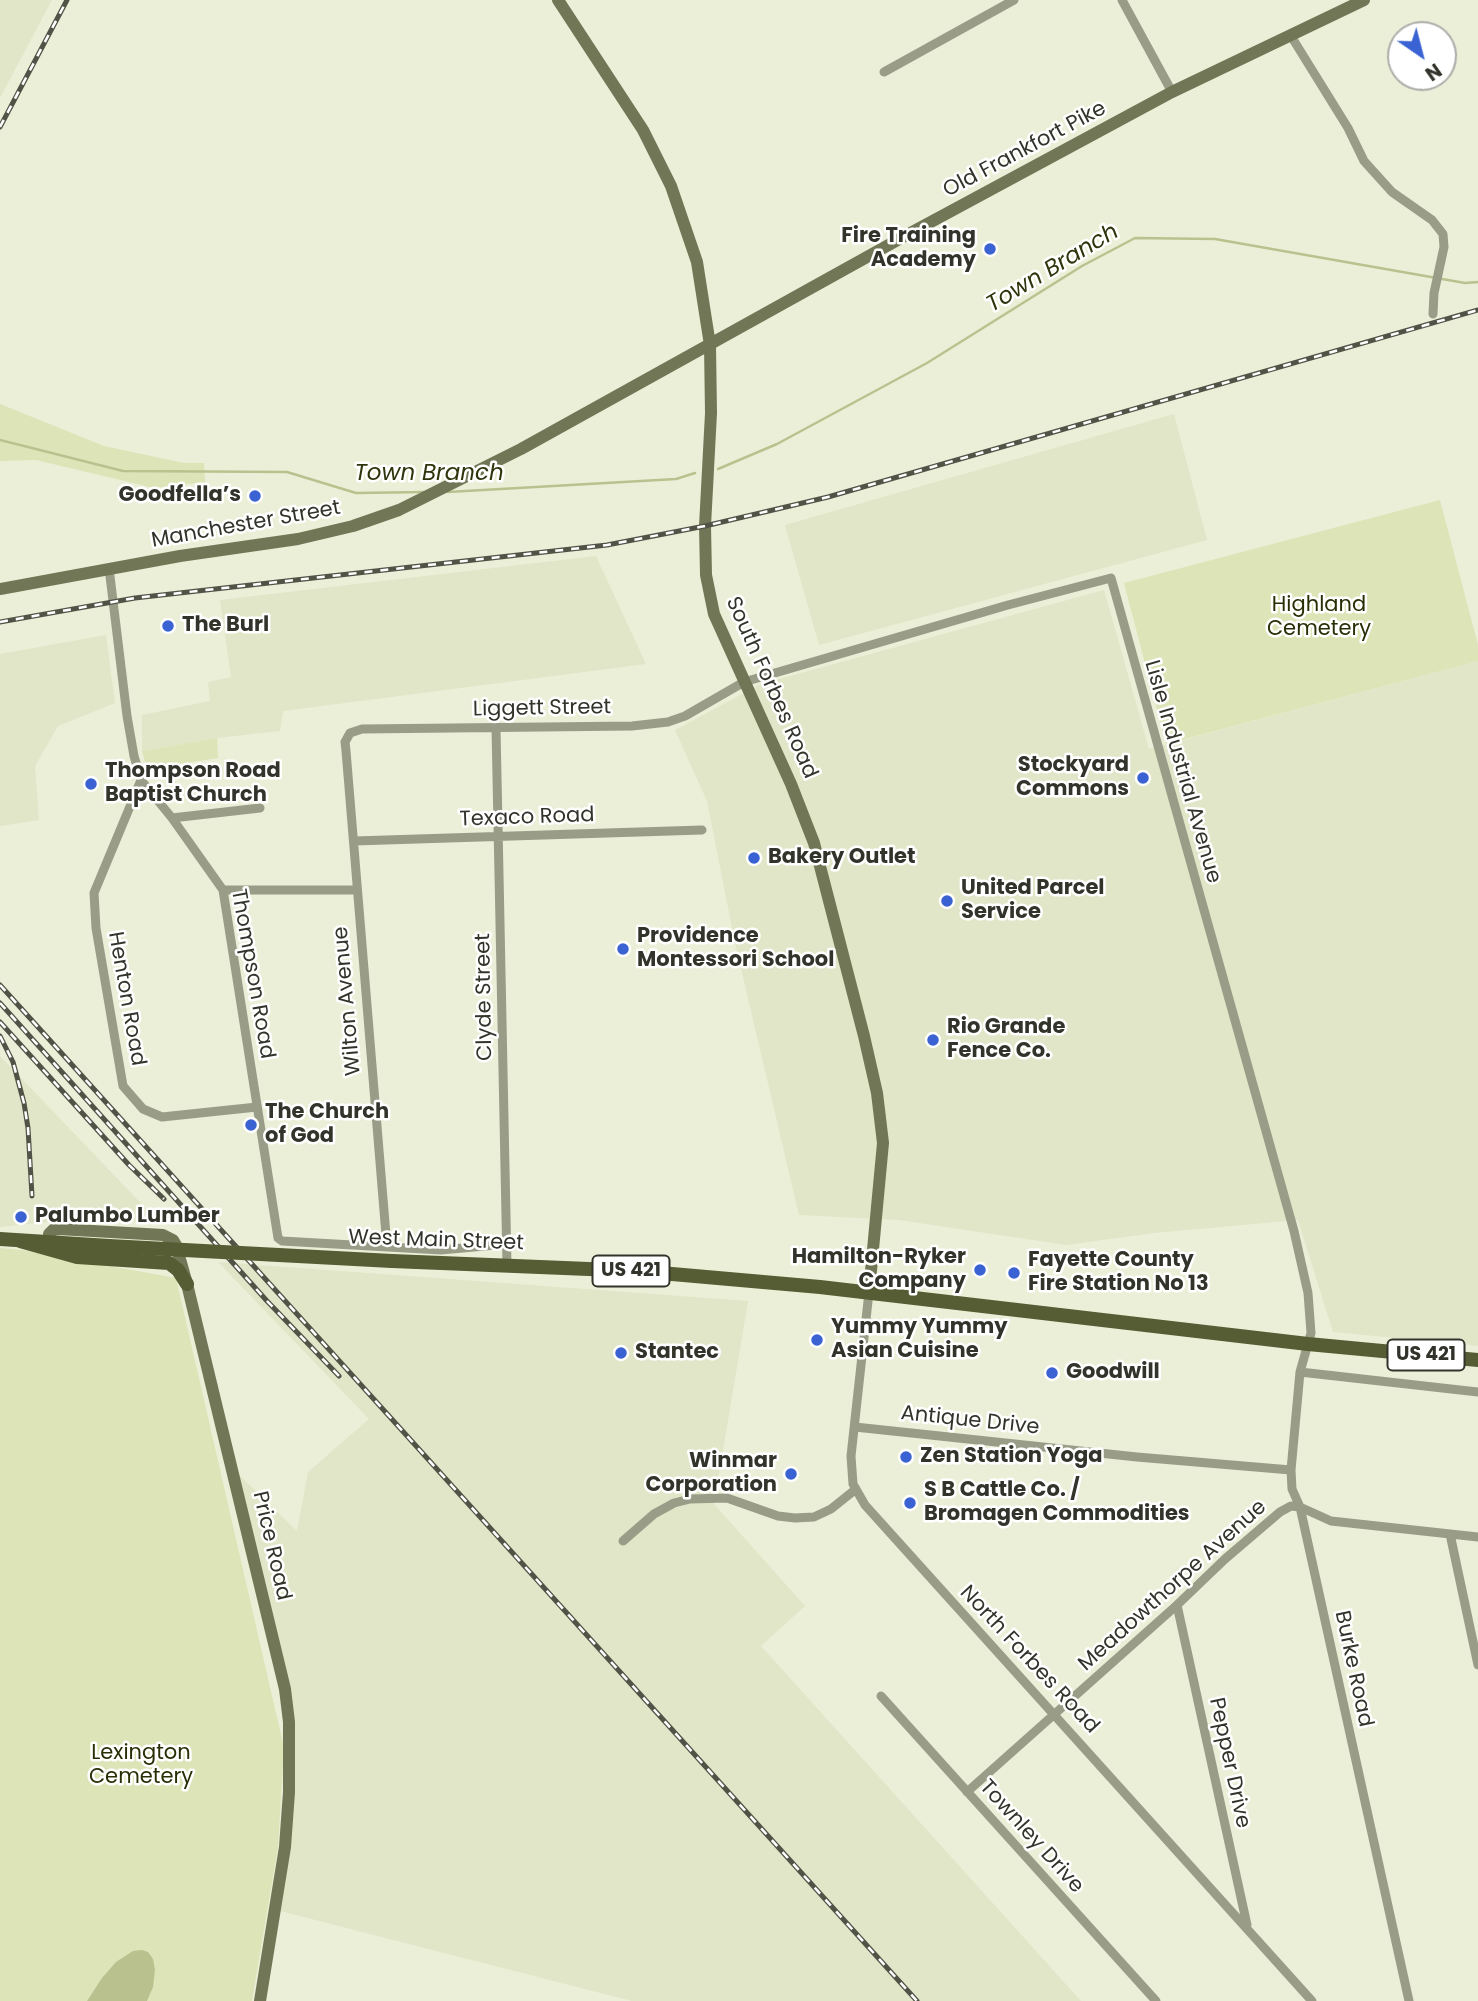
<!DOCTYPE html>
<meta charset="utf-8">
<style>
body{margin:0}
#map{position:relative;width:1478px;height:2001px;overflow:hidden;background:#ebefd8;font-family:Poppins,sans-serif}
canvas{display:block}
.north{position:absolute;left:1387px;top:21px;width:70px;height:70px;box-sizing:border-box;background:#fff;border:2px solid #adadaa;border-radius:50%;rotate:145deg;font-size:19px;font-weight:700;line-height:28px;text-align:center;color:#32332a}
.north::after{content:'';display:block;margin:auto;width:24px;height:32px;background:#3a62d3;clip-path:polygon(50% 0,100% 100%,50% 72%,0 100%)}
</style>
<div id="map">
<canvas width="1478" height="2001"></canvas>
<div class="north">N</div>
</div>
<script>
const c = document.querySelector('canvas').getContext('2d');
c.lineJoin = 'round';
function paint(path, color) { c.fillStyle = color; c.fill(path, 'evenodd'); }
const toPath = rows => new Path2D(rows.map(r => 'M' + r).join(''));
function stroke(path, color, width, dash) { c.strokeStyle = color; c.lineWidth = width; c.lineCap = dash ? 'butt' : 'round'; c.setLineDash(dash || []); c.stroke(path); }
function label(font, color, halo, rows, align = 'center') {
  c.font = font + ' Poppins,sans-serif'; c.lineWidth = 5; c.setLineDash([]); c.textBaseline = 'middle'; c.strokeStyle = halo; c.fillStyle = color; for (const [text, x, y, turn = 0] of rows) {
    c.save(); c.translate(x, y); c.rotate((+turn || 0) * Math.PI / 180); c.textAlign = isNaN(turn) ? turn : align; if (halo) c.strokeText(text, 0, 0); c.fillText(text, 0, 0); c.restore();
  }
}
paint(toPath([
 [0,0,52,0,0,98],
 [1174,414,1207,540,819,645,785,525],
 [596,556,646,664,283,711,280,731,217,738,142,751,142,715,210,701,208,682,231,677,220,600],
 [1104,590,1149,749,1478,661,1478,1346,1333,1332,1298,1220,1154,1233,1066,1245,899,1220,799,1215,735,943,707,801,675,730,761,684],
 [106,635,115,703,58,726,35,766,39,820,0,826,0,654],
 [0,1056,159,1222,65,1220,0,1227],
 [218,1262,748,1301,714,1504,805,1606,761,1646,1081,2001,632,2001,276,1910,290,1744,233,1469,297,1531,308,1472,369,1419]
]), '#e0e6c7');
paint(toPath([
 [0,404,104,446,184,463,204,463,205,482,154,488,36,460,0,461],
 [1440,500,1478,645,1478,661,1166,744,1124,583],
 [217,738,218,758,147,769,142,751],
 [0,1248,22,1250,176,1278,284,1748,278,1847,252,2001,0,2001]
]), '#dce4b8');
paint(toPath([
 [142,1950,148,1952,153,1959,155,1970,153,1987,147,2001,87,2001,102,1978,116,1962,133,1951]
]), '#b9c28e');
stroke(toPath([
 [0,440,123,471,287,472,356,493,424,492],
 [718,469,777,444,927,363,1082,266,1135,238,1215,239,1465,283,1478,282],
 [448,492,676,479,695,473]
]), '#b9c28e', 2.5);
stroke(toPath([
 [1122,0,1172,92],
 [1291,36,1348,128,1364,161,1392,192,1432,220,1443,234,1444,247,1434,293,1433,314],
 [884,72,1014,0],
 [109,568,127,716,134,756,141,780,172,818,223,890,278,1238,282,1241,441,1250,507,1244],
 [496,728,507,1265],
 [141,780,94,893,96,928,123,1086,143,1109,162,1117,257,1107],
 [172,818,260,808],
 [354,841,702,830],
 [223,890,356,890],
 [387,1247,346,751,345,742,350,733,362,729,632,726,668,722,685,716,744,682,1008,605,1111,578,1294,1231,1308,1293,1311,1333,1300,1372,1291,1470,1292,1489,1300,1507,1409,2001],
 [869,1292,851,1456,853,1484,865,1505,1312,2001],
 [1300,1372,1478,1392],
 [855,1427,1137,1457,1291,1470],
 [1450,1534,1478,1665],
 [623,1541,654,1514,674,1503,690,1499,727,1498,778,1516,795,1518,814,1517,831,1509,856,1489],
 [1177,1605,1247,1925],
 [881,1696,1156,2001],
 [967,1792,1177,1605,1225,1559,1280,1512,1291,1506,1300,1507,1331,1521,1478,1537]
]), '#999d87', 9);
stroke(toPath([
 [558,0,643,130,671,186,697,262,710,345,711,413,705,526,706,575,714,614,791,784,814,843,864,1036,877,1093,883,1143,869,1292],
 [0,589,180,556,298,539,353,526,399,510,521,449,903,237,1172,92,1364,0],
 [49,1243,49,1234,53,1230,58,1229,163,1235,173,1240,176,1245,187,1284,285,1689,289,1722,289,1792,285,1847,260,2001]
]), '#717756', 12);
stroke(toPath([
 [0,1239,109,1246],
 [20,1241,77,1257,169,1263,178,1270,187,1284],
 [392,1261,638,1271,820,1287,1308,1344,1478,1360]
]), '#565c33', 14);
const rail = toPath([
 [0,127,67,0],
 [0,622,135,598,607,545,705,526,828,497,1478,310],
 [0,985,917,2001],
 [0,1003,267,1301,339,1376],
 [0,1022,129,1165,164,1199],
 [0,1036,13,1062,24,1103,28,1128,32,1196]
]);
stroke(rail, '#515347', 5);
stroke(rail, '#fff', 2.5, [8]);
stroke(toPath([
 [109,1246,392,1261]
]), '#565c33', 14);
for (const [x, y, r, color] of [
 [990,249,7,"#3a62d3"],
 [255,496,7,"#3a62d3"],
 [168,626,7,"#3a62d3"],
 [1143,778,7,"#3a62d3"],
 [91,784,7,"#3a62d3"],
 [754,858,7,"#3a62d3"],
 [947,901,7,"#3a62d3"],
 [623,949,7,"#3a62d3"],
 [933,1040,7,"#3a62d3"],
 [251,1125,7,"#3a62d3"],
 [21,1217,7,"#3a62d3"],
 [980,1270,7,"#3a62d3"],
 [1014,1273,7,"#3a62d3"],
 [817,1340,7,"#3a62d3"],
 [621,1353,7,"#3a62d3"],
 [1052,1373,7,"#3a62d3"],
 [906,1457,7,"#3a62d3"],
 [791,1474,7,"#3a62d3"],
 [910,1503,7,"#3a62d3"]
]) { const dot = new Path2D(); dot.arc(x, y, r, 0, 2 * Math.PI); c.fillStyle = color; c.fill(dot); stroke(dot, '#fff', 2.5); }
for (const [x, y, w] of [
 [631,1271,77],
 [1426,1355,77]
]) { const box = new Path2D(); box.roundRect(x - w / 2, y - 15.5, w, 31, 5); c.fillStyle = '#fff'; c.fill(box); stroke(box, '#32332a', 2); }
label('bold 19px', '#32332a', null, [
 ["US 421",631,1271],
 ["US 421",1426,1355]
]);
label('21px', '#32332a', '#fff', [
 ["Old Frankfort Pike",1025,150,-28],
 ["Manchester Street",246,525,-10],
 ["South Forbes Road",771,688,66],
 ["Liggett Street",542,709,-1],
 ["Lisle Industrial Avenue",1182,772,74],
 ["Texaco Road",527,818,-2],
 ["Thompson Road",252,974,80],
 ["Clyde Street",485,997,-91],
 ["Henton Road",126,999,80],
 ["Wilton Avenue",348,1001,-95],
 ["West Main Street",436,1241,2],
 ["Antique Drive",970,1421,6],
 ["Price Road",271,1546,77],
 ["Meadowthorpe Avenue",1173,1586,-42],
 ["North Forbes Road",1029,1660,47],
 ["Burke Road",1353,1669,78],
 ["Pepper Drive",1229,1763,78],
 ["Townley Drive",1031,1837,48]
]);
label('bold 21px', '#32332a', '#fff', [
 ["Fire Training",976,237,"right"],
 ["Academy",976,261,"right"],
 ["Goodfella’s",241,496,"right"],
 ["The Burl",182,626],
 ["Stockyard",1129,766,"right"],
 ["Commons",1129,790,"right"],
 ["Thompson Road",105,772],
 ["Baptist Church",105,796],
 ["Bakery Outlet",768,858],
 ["United Parcel",961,889],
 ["Service",961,913],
 ["Providence",637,937],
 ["Montessori School",637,961],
 ["Rio Grande",947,1028],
 ["Fence Co.",947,1052],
 ["The Church",265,1113],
 ["of God",265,1137],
 ["Palumbo Lumber",35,1217],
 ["Hamilton-Ryker",966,1258,"right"],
 ["Company",966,1282,"right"],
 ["Fayette County",1028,1261],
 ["Fire Station No 13",1028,1285],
 ["Yummy Yummy",831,1328],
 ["Asian Cuisine",831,1352],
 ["Stantec",635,1353],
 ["Goodwill",1066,1373],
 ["Zen Station Yoga",920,1457],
 ["Winmar",777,1462,"right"],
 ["Corporation",777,1486,"right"],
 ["S B Cattle Co. /",924,1491],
 ["Bromagen Commodities",924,1515]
], 'left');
label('21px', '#292e04', '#fff', [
 ["Highland",1319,606],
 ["Cemetery",1319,630],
 ["Lexington",141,1754],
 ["Cemetery",141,1778]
]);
label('italic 23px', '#2f340b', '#fff', [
 ["Town Branch",1053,269,-31],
 ["Town Branch",429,474]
]);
</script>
